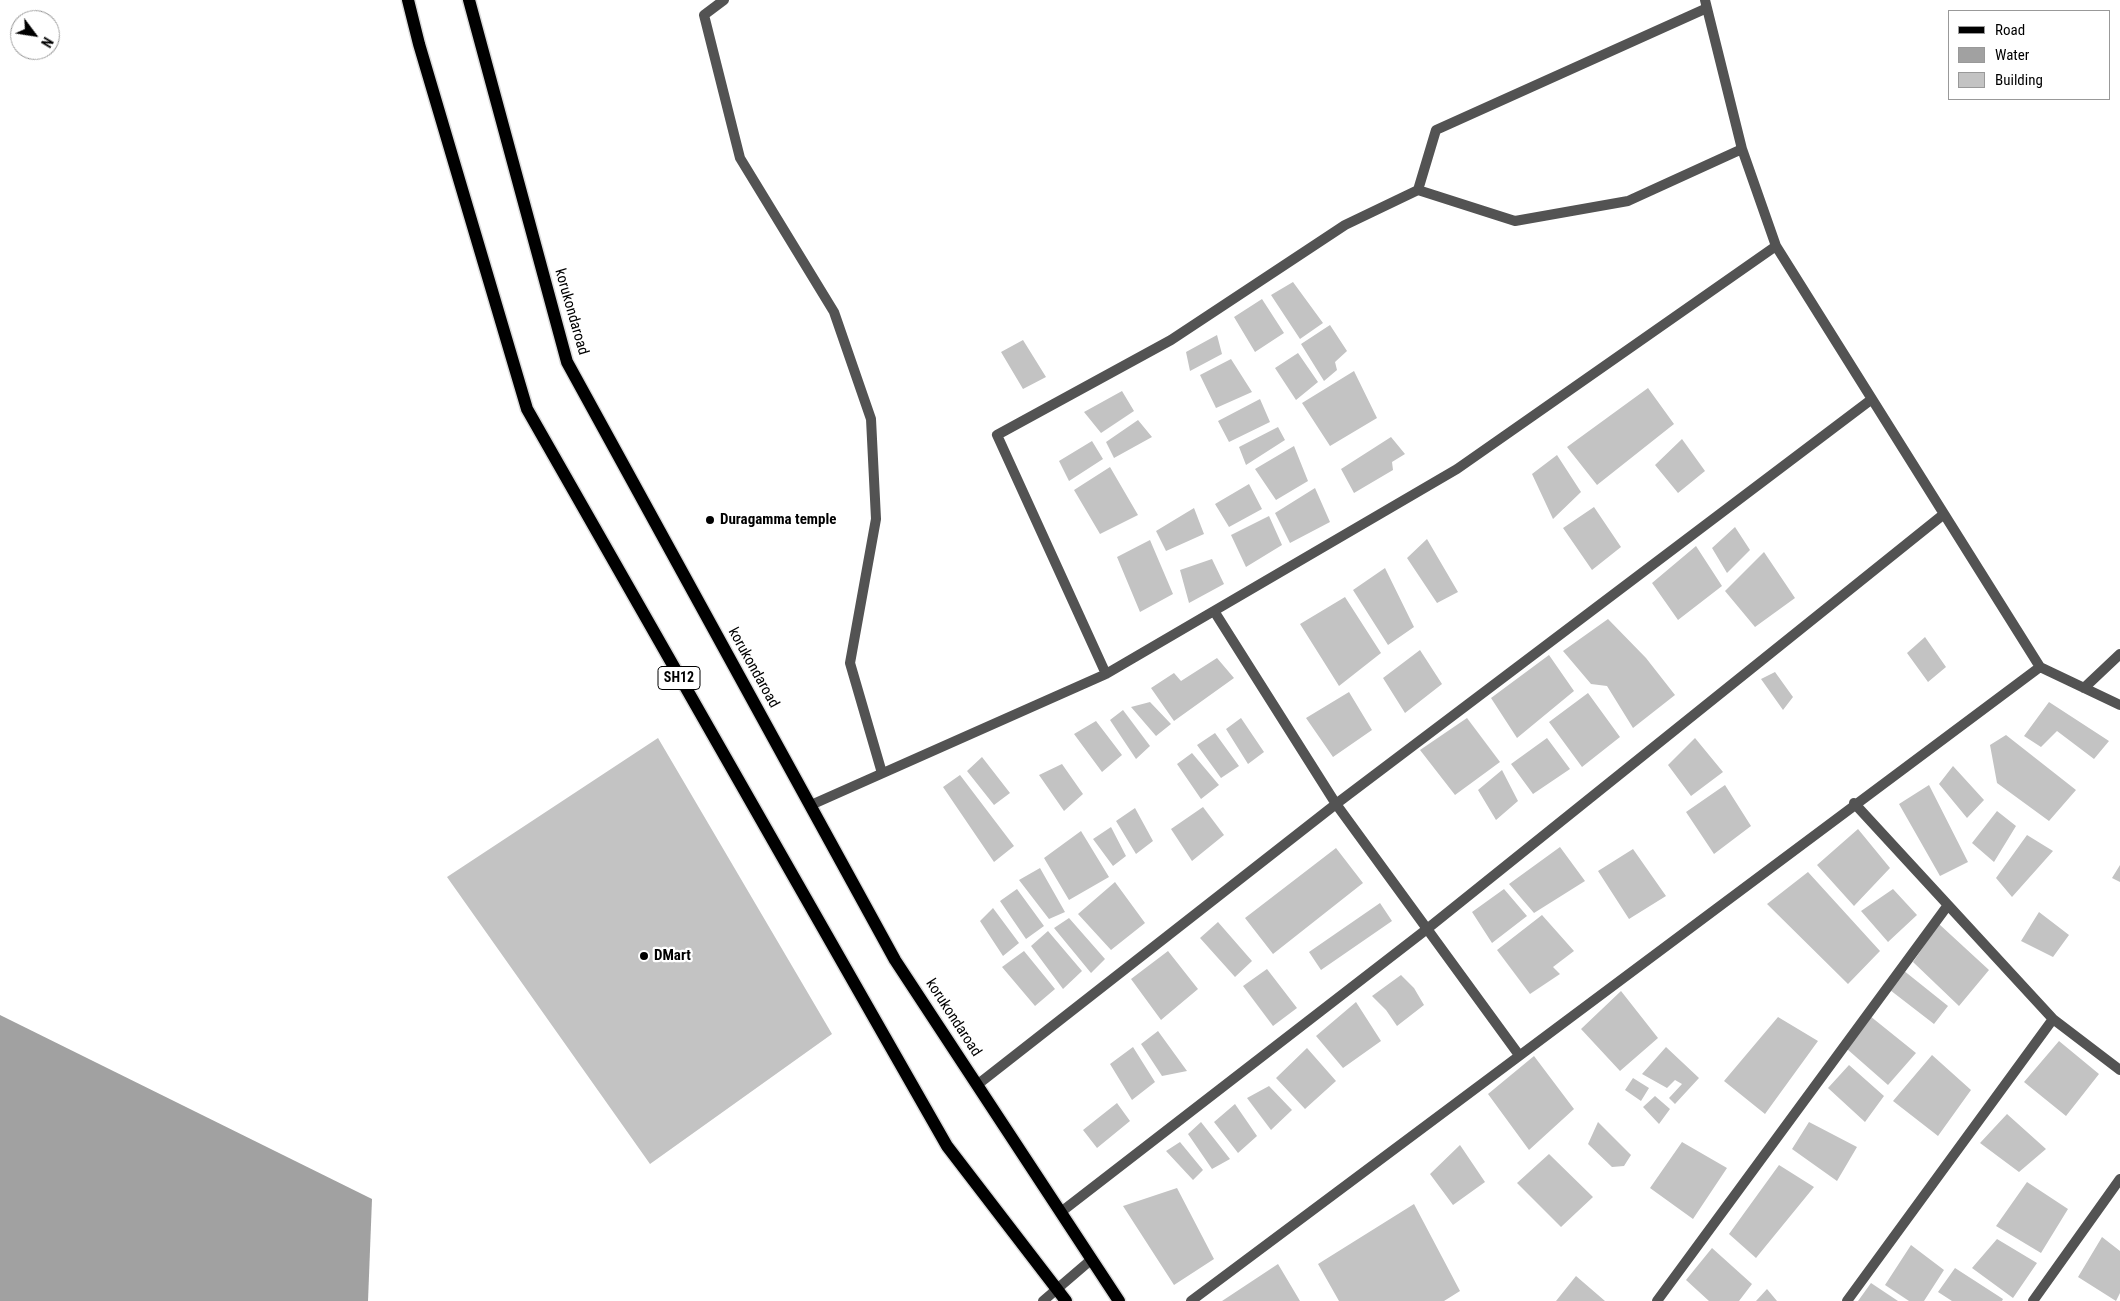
<!DOCTYPE html>
<style>
body{margin:0}
#map{position:relative;width:2120px;height:1301px;overflow:hidden;background:#fff;font-family:"Roboto Condensed",sans-serif}
canvas{display:block}
.legend{position:absolute;left:1948px;top:10px;width:162px;height:90px;box-sizing:border-box;background:#fff;border:1px solid #999;margin:0;padding:6px 9px;list-style:none;font-size:15px;color:#000}
.legend li{display:flex;align-items:center;gap:10px;height:25px}
.legend b{width:25px;border:1px solid #999}
.north{position:absolute;left:10px;top:10px;width:50px;height:50px;box-sizing:border-box;background:#fff;border:1px solid #999;border-radius:50%;rotate:121deg;font-size:14px;font-weight:700;line-height:20px;text-align:center;color:#000}
.north::after{content:'';display:block;margin:auto;width:18px;height:22px;background:#000;clip-path:polygon(50% 0,100% 100%,50% 72%,0 100%)}
</style>
<div id="map">
<canvas width="2120" height="1301"></canvas>
<ul class="legend">
<li><b style="height:6px;background:#000"></b>Road</li>
<li><b style="height:14px;background:#a1a1a1"></b>Water</li>
<li><b style="height:14px;background:#c3c3c3"></b>Building</li>
</ul>
<div class="north">N</div>
</div>
<script>
const c = document.querySelector('canvas').getContext('2d');
c.lineJoin = 'round';
function paint(path, color) { c.fillStyle = color; c.fill(path, 'evenodd'); }
const toPath = rows => new Path2D(rows.map(r => 'M' + r).join(''));
function stroke(path, color, width, dash) { c.strokeStyle = color; c.lineWidth = width; c.lineCap = dash ? 'butt' : 'round'; c.setLineDash(dash || []); c.stroke(path); }
function label(font, color, halo, rows, align = 'center') {
  c.font = font + ' "Roboto Condensed",sans-serif'; c.lineWidth = 4.5; c.setLineDash([]); c.textBaseline = 'middle'; c.strokeStyle = halo; c.fillStyle = color; for (const [text, x, y, turn = 0] of rows) {
    c.save(); c.translate(x, y); c.rotate((+turn || 0) * Math.PI / 180); c.textAlign = isNaN(turn) ? turn : align; if (halo) c.strokeText(text, 0, 0); c.fillText(text, 0, 0); c.restore();
  }
}
paint(toPath([
 [0,1015,372,1199,368,1301,0,1301]
]), '#a1a1a1');
paint(toPath([
 [1293,282,1323,323,1300,339,1271,295],
 [1262,299,1284,333,1255,352,1234,317],
 [1330,325,1347,351,1335,362,1337,370,1324,381,1301,344],
 [1217,335,1222,354,1190,371,1186,352],
 [1023,340,1046,377,1023,389,1001,352],
 [1298,353,1318,382,1296,400,1275,368],
 [1231,359,1252,392,1216,408,1200,375],
 [1354,371,1377,418,1330,446,1302,403],
 [1648,388,1674,424,1597,485,1567,447],
 [1122,391,1134,411,1101,433,1084,412],
 [1260,399,1270,422,1229,442,1218,421],
 [1138,420,1152,437,1114,458,1106,442],
 [1278,427,1285,440,1246,465,1239,447],
 [1391,437,1405,454,1392,462,1393,470,1354,493,1341,469],
 [1682,439,1705,471,1678,493,1655,465],
 [1092,441,1103,459,1069,481,1059,461],
 [1294,446,1308,481,1276,500,1255,469],
 [1557,455,1581,492,1553,519,1532,474],
 [1110,467,1138,515,1100,534,1074,490],
 [1249,484,1262,509,1229,527,1215,504],
 [1315,488,1330,522,1290,543,1275,513],
 [1594,507,1621,547,1592,570,1563,528],
 [1194,508,1204,534,1166,551,1156,531],
 [1269,516,1282,545,1246,567,1231,535],
 [1735,527,1750,550,1727,573,1712,548],
 [1427,539,1458,592,1437,603,1407,558],
 [1150,540,1173,594,1140,612,1117,557],
 [1696,546,1722,586,1678,620,1652,583],
 [1764,552,1795,598,1755,627,1725,591],
 [1212,559,1224,584,1189,603,1180,570],
 [1385,568,1414,627,1388,645,1353,590],
 [1345,597,1381,653,1339,686,1300,624],
 [1608,619,1646,658,1675,695,1633,728,1607,686,1591,684,1563,651],
 [1925,637,1946,667,1928,682,1907,653],
 [1420,650,1442,684,1405,713,1383,678],
 [1549,655,1574,691,1517,738,1491,698],
 [1217,658,1234,678,1174,721,1151,688,1174,673,1181,681],
 [1775,672,1793,697,1783,710,1761,679],
 [1349,692,1372,730,1333,757,1306,718],
 [1588,693,1620,737,1582,767,1549,722],
 [1150,702,1171,724,1156,736,1131,707],
 [2049,702,2109,741,2094,759,2057,731,2041,747,2024,736],
 [1123,710,1150,746,1136,759,1110,720],
 [1241,718,1264,752,1248,764,1226,729],
 [1467,718,1500,762,1455,795,1420,750],
 [1096,721,1122,755,1102,772,1074,734],
 [1215,733,1239,766,1221,778,1197,745],
 [2006,735,2076,790,2049,821,1997,783,1990,745],
 [658,738,832,1034,650,1164,447,877],
 [1547,738,1570,769,1533,794,1511,764],
 [1695,738,1723,772,1691,796,1668,765],
 [1192,753,1219,785,1201,799,1177,764],
 [982,757,1010,793,994,805,967,771],
 [1062,764,1083,794,1064,811,1039,775],
 [1953,766,1984,800,1967,818,1939,784],
 [1502,770,1518,801,1496,820,1478,790],
 [960,775,1014,846,994,862,943,787],
 [1725,785,1751,826,1714,854,1686,812],
 [1929,785,1968,862,1940,876,1899,804],
 [1203,807,1224,835,1192,861,1171,829],
 [1135,808,1153,841,1136,854,1116,821],
 [1997,811,2016,826,1994,862,1972,843],
 [1111,827,1126,856,1113,866,1093,839],
 [1858,829,1890,868,1854,906,1817,865],
 [1081,831,1109,877,1069,900,1044,858],
 [2027,835,2053,851,2012,897,1996,878],
 [1560,847,1585,881,1534,913,1509,884],
 [1336,848,1363,883,1273,954,1245,918],
 [1633,849,1666,896,1629,919,1598,871],
 [2120,865,2120,882,2112,878],
 [1040,868,1065,912,1049,919,1019,880],
 [1808,872,1880,951,1848,984,1767,904],
 [1115,882,1145,923,1111,950,1078,914],
 [1017,889,1044,926,1026,939,1000,901],
 [1504,889,1527,916,1492,943,1472,912],
 [1893,889,1917,915,1888,942,1861,911],
 [1380,903,1392,921,1321,970,1309,952],
 [993,908,1019,943,1003,956,980,921],
 [2039,912,2069,935,2053,957,2021,941],
 [1542,915,1574,951,1553,967,1560,974,1530,994,1497,950],
 [1069,918,1105,959,1091,973,1054,928],
 [1218,922,1252,961,1235,977,1200,938],
 [1939,924,1989,970,1959,1006,1913,962],
 [1048,931,1082,971,1063,989,1031,946],
 [1024,951,1055,989,1035,1006,1002,967],
 [1168,951,1198,989,1161,1020,1131,979],
 [1267,969,1297,1008,1273,1026,1243,986],
 [1903,970,1948,1006,1934,1024,1890,990],
 [1401,975,1414,988,1424,1005,1397,1026,1386,1010,1372,996],
 [1621,991,1658,1038,1620,1071,1581,1029],
 [1356,1002,1381,1041,1343,1068,1316,1036],
 [1870,1016,1916,1053,1888,1085,1847,1049],
 [1778,1017,1818,1041,1765,1114,1724,1081],
 [1158,1031,1187,1071,1162,1076,1141,1044],
 [2059,1041,2099,1074,2066,1116,2024,1082],
 [1133,1047,1155,1082,1132,1100,1110,1064],
 [1666,1047,1699,1078,1675,1104,1669,1098,1682,1084,1675,1080,1667,1088,1642,1074],
 [1307,1048,1336,1081,1305,1109,1276,1078],
 [1932,1055,1971,1090,1938,1136,1893,1101],
 [1534,1056,1574,1109,1529,1150,1488,1094],
 [1849,1065,1884,1096,1865,1122,1828,1088],
 [1633,1078,1649,1088,1641,1101,1625,1090],
 [1269,1086,1292,1110,1271,1130,1247,1098],
 [1655,1096,1670,1109,1659,1124,1643,1107],
 [1117,1103,1130,1121,1097,1148,1083,1130],
 [1235,1104,1257,1136,1238,1153,1214,1122],
 [2007,1114,2046,1149,2019,1172,1980,1143],
 [1201,1122,1230,1159,1212,1169,1188,1134],
 [1598,1122,1631,1155,1624,1166,1612,1167,1588,1144],
 [1809,1122,1857,1147,1837,1181,1792,1149],
 [1180,1142,1203,1170,1193,1180,1166,1151],
 [1682,1142,1727,1168,1693,1219,1650,1188],
 [1460,1145,1485,1182,1453,1205,1430,1174],
 [1549,1154,1593,1197,1561,1227,1517,1183],
 [1779,1165,1814,1187,1756,1258,1729,1234],
 [2027,1182,2068,1209,2041,1253,1996,1226],
 [1177,1188,1214,1259,1174,1285,1123,1206],
 [1414,1204,1460,1291,1444,1301,1339,1301,1318,1264],
 [2102,1237,2120,1251,2120,1293,2116,1301,2078,1277],
 [1997,1239,2037,1263,2013,1298,1972,1268],
 [1911,1245,1944,1270,1924,1301,1909,1301,1885,1285],
 [1712,1248,1752,1284,1739,1301,1709,1301,1686,1280],
 [1278,1264,1300,1301,1222,1301],
 [1955,1268,2003,1299,2002,1301,1952,1301,1938,1292],
 [1576,1276,1605,1301,1556,1301],
 [1871,1283,1898,1301,1858,1301],
 [1767,1289,1777,1301,1756,1301]
]), '#c3c3c3');
const primary = toPath([
 [408,0,419,44,527,409,947,1146,1066,1301],
 [469,0,567,362,895,960,1119,1301]
]);
stroke(primary, '#dbdbdb', 15);
stroke(toPath([
 [724,0,704,15,740,158,834,312,871,419,876,519,850,663,882,773],
 [1705,0,1742,149,1776,246,2040,667,2120,705],
 [1418,190,1515,221,1628,201,1742,149],
 [1214,611,1336,804,1519,1055],
 [1106,674,997,435,1171,340,1345,225,1418,190,1436,130,1707,8],
 [2084,688,2120,654],
 [1854,803,2053,1019,2120,1070],
 [811,805,1106,674,1457,469,1776,246],
 [977,1085,1336,804,1872,399],
 [1061,1212,1427,929,1944,514],
 [1043,1301,1092,1259],
 [1191,1301,2040,667],
 [1657,1301,1948,905],
 [1847,1301,2053,1019],
 [2033,1301,2120,1179]
]), '#535353', 10);
stroke(primary, '#000', 12);
for (const [x, y, r, color] of [
 [710,520,5,"#000"],
 [644,956,5,"#000"]
]) { const dot = new Path2D(); dot.arc(x, y, r, 0, 2 * Math.PI); c.fillStyle = color; c.fill(dot); stroke(dot, '#fff', 2); }
for (const [x, y, w] of [
 [679,678,42]
]) { const box = new Path2D(); box.roundRect(x - w / 2, y - 11.5, w, 23, 4); c.fillStyle = '#fff'; c.fill(box); stroke(box, '#000', 1); }
label('bold 14px', '#000', null, [
 ["SH12",679,678]
]);
label('15px', '#000', '#fff', [
 ["korukondaroad",571,312,74],
 ["korukondaroad",753,668,61],
 ["korukondaroad",953,1018,57]
]);
label('bold 15px', '#000', '#fff', [
 ["Duragamma temple",720,520],
 ["DMart",654,956]
], 'left');
</script>
